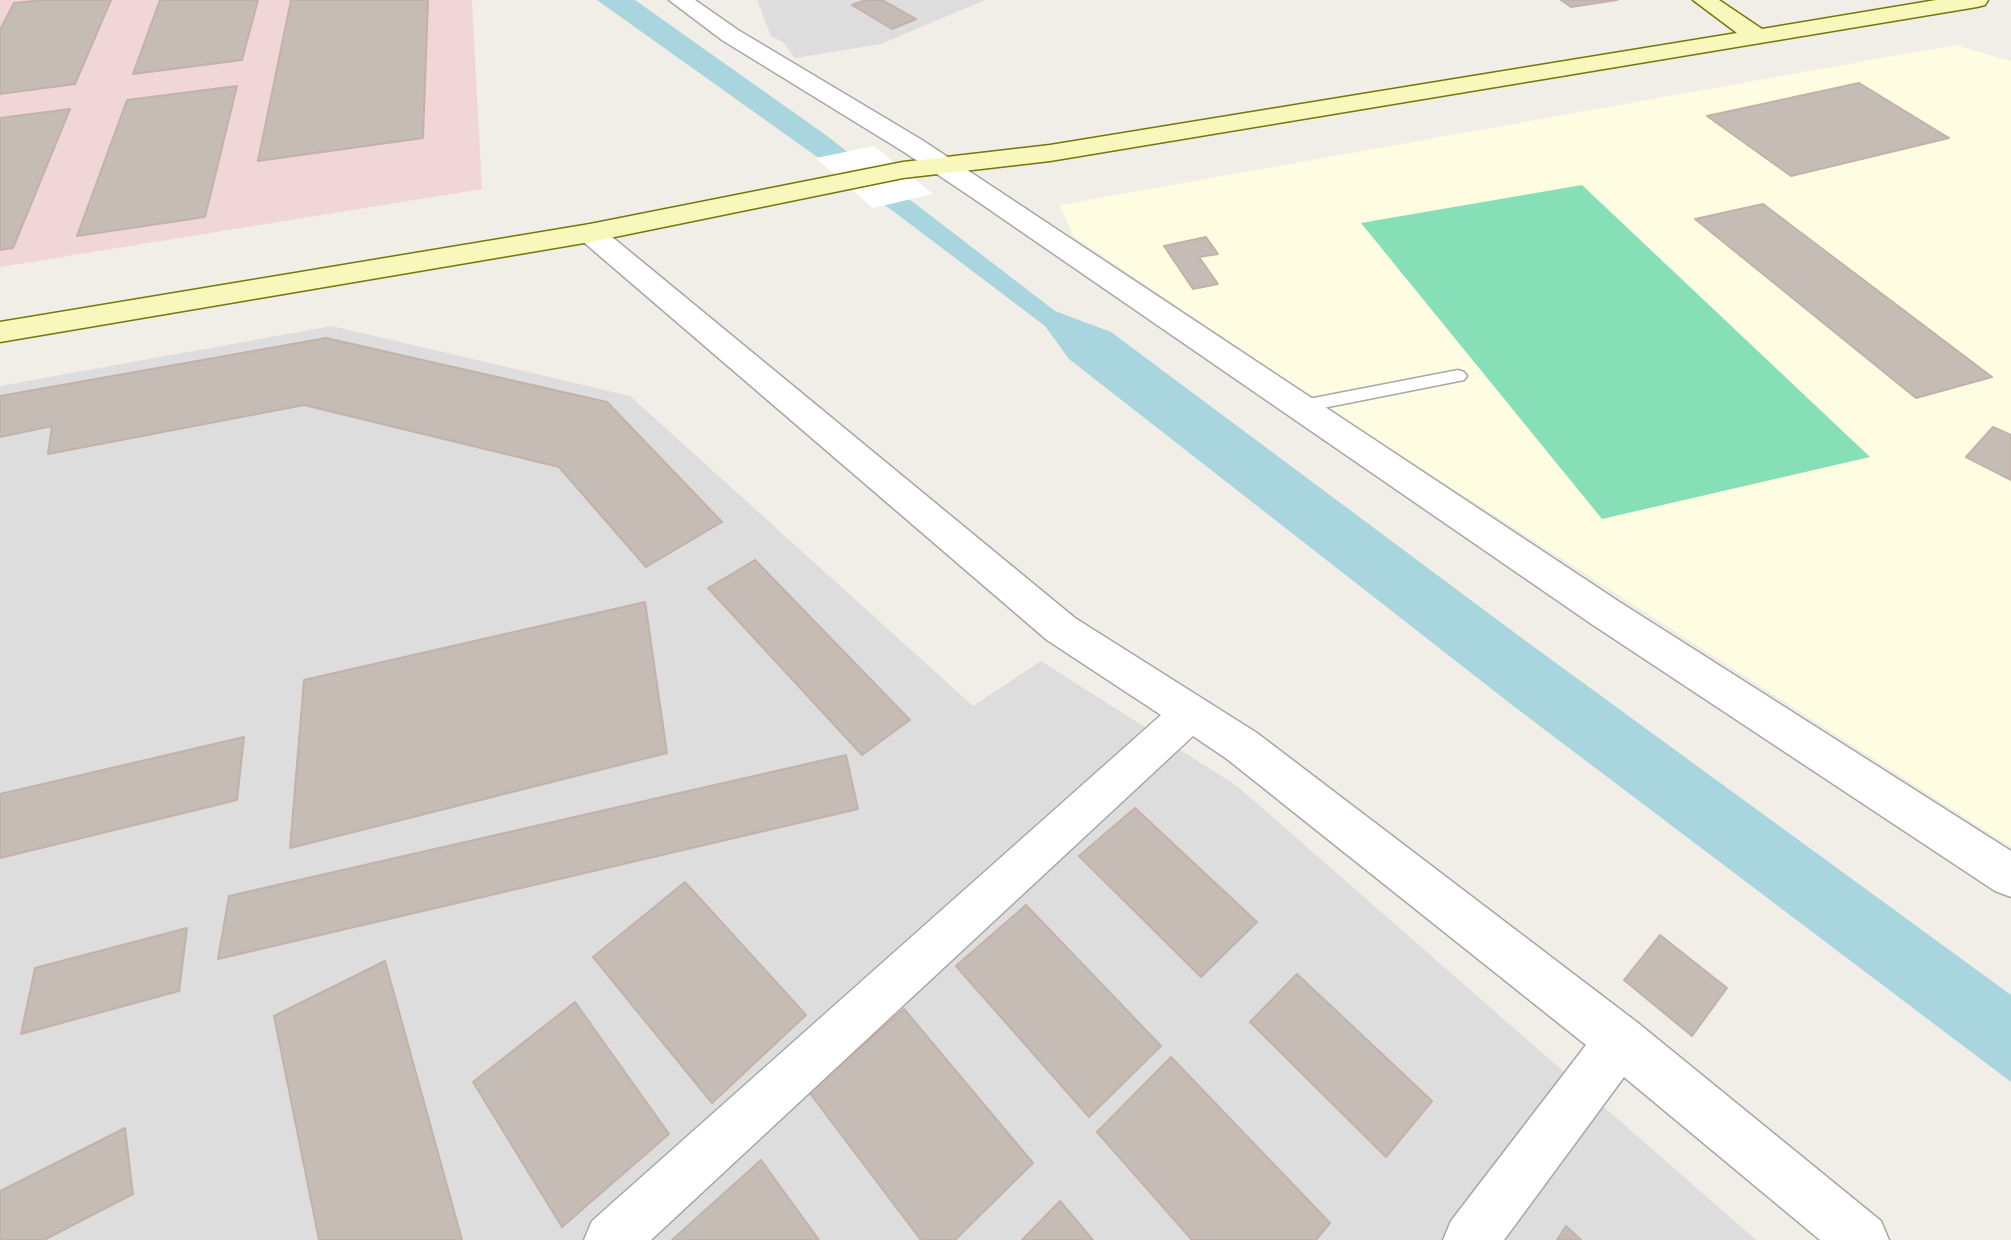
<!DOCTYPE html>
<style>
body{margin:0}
canvas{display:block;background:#f1ede7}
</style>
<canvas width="2011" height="1240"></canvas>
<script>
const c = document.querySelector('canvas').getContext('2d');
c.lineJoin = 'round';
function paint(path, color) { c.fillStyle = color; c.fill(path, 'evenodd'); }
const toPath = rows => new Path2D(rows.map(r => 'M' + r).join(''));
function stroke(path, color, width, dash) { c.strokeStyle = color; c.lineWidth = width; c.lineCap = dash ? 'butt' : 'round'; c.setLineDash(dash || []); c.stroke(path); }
paint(toPath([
 [757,0,985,0,881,44,795,58,783,42,771,36],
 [332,326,630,396,973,706,1041,661,1237,786,1756,1240,0,1240,0,386]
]), '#dedddd');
paint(toPath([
 [0,0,472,0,482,189,0,267]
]), '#f1d6d7');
paint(toPath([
 [1955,45,2011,61,2011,847,1360,429,1073,236,1060,205]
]), '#fffde1');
paint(toPath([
 [1582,185,1870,457,1602,519,1361,223]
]), '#86dfb6');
paint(toPath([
 [597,0,635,0,827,136,1055,311,1111,332,1523,639,2011,995,2011,1082,1516,708,1069,359,1045,326,893,211]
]), '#a8d5de');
paint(toPath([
 [874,146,933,194,873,208,816,158]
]), '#fff');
const building = toPath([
 [43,0,111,0,75,84,0,94,0,30,14,3,43,0],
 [160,0,258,0,242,60,133,74,160,0],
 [291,0,428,0,423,138,258,161,291,0],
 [866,0,882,0,916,19,892,29,852,5,866,0],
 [1561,0,1617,0,1571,7,1561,0],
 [1859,83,1949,138,1791,176,1707,116,1859,83],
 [237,86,205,217,77,236,127,100,237,86],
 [70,109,13,248,0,250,0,118,70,109],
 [1763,204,1992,377,1916,398,1695,219,1763,204],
 [1206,237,1218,254,1199,257,1218,284,1193,289,1164,246,1206,237],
 [326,338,607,402,722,522,646,567,559,467,304,405,48,454,52,426,0,437,0,396,326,338],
 [1993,427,2011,435,2011,480,1966,457,1993,427],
 [755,560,910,720,862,755,708,588,755,560],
 [645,602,667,753,290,848,304,680,645,602],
 [244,737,237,800,0,858,0,794,244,737],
 [846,755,858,809,218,959,229,896,846,755],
 [1135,808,1257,922,1201,977,1079,856,1135,808],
 [685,882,806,1015,712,1103,593,957,685,882],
 [1026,905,1161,1046,1089,1117,956,966,1026,905],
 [187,928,179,991,21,1034,35,968,187,928],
 [1660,935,1727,988,1692,1036,1624,980,1660,935],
 [385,961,462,1240,319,1240,274,1016,385,961],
 [1297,974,1432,1101,1386,1157,1250,1022,1297,974],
 [575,1002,669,1134,562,1227,473,1082,575,1002],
 [904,1009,1033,1163,955,1240,921,1240,809,1092,904,1009],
 [1171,1057,1330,1223,1316,1240,1192,1240,1097,1132,1171,1057],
 [125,1128,133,1194,44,1240,0,1240,0,1191,125,1128],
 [761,1160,819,1240,672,1240,761,1160],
 [1060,1201,1093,1240,1022,1240,1060,1201],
 [1566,1226,1581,1240,1557,1240,1566,1226]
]);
paint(building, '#c5bcb6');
stroke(building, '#c2b2a9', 2);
const lane = toPath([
 [1458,370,1464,372,1467,376,1464,380,1298,413,1289,407,1298,401,1458,370]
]);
const street = toPath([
 [669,0,695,0,738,30,922,140,1618,601,2011,851,2011,897,1995,891,1590,623,977,201,904,152,722,40,669,0],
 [590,224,600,227,1075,618,1257,733,1638,1023,1881,1221,1889,1240,1820,1240,1624,1077,1504,1240,1443,1240,1451,1221,1586,1045,1227,759,1193,736,651,1240,584,1240,592,1221,1161,715,1047,640,580,239,576,233,580,227,590,224]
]);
const secondary = toPath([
 [1693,0,1719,0,1762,29,1936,0,1988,0,1985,5,1977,7,1050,161,903,178,590,242,0,342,0,322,590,224,903,162,1050,145,1737,33,1693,0]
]);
stroke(lane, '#a7a7a7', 3);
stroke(street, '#a7a7a7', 3);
stroke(secondary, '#747806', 3);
paint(lane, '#fff');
paint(street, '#fff');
paint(secondary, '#f9f8bc');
</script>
